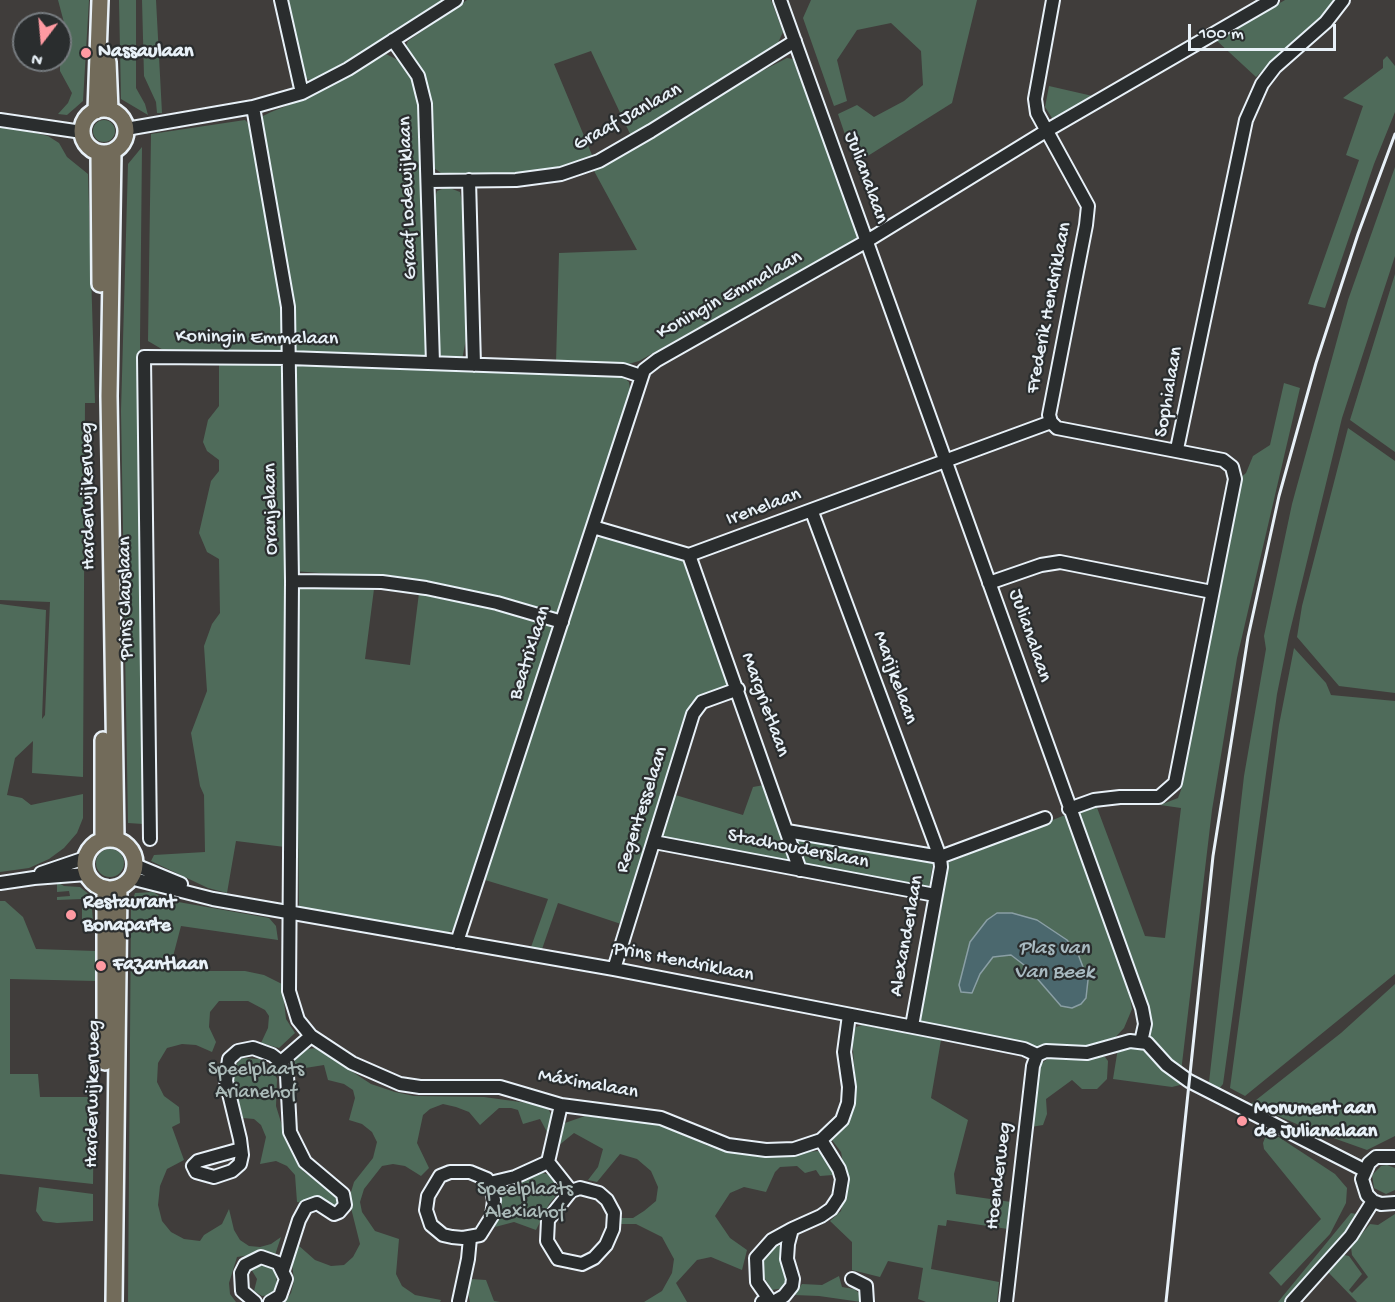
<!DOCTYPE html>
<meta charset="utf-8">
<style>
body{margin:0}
#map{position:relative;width:1395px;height:1302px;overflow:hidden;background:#403d3b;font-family:"Gochi Hand",sans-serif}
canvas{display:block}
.north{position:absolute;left:12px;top:12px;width:60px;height:60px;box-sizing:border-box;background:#2a2d2e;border:2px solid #767b7f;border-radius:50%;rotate:196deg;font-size:16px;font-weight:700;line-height:24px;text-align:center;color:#e8f1f8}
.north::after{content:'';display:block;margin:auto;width:21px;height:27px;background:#ff9aa2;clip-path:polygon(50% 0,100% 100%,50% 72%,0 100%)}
.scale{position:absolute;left:1188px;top:24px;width:148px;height:27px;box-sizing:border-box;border:3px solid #e8f1f8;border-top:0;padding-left:8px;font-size:18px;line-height:21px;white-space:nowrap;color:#e8f1f8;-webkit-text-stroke:4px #2a2d2e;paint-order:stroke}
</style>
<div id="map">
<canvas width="1395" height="1302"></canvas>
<div class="north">N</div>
<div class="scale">100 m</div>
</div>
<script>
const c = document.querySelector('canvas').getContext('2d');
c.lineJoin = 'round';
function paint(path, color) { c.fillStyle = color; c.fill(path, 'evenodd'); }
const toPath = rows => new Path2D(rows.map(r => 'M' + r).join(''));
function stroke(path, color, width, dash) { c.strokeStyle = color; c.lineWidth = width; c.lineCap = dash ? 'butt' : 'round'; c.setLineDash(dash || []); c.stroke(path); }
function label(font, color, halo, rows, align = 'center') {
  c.font = font + ' "Gochi Hand",sans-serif'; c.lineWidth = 4.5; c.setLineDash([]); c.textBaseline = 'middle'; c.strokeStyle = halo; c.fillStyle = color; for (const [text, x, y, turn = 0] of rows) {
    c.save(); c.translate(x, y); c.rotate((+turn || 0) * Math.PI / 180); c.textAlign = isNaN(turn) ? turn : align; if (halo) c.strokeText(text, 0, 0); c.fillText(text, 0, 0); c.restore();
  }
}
paint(toPath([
 [58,0,89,0,83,101,67,115,58,114,68,103,72,93,60,71,60,65,64,58,60,51,60,39,66,30],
 [119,0,136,0,136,88,145,104,148,115,121,99],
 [142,0,156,0,162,113,157,113,156,102,144,76],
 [284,0,443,0,381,42,311,81,302,76],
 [467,0,771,0,783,32,777,45,631,136,591,51,554,64,592,155,568,165,523,174,445,176,434,168,428,97,404,50,408,41],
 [811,0,977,0,952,103,855,164,838,114,857,105,874,117,904,101,923,85,921,51,891,23,857,30,837,60,847,101,834,106,803,18],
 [1285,0,1338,0,1324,18,1293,41,1256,77,1216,40],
 [386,54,398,60,413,77,421,106,426,355,422,359,298,354,294,350,261,122,263,116,271,112,311,96],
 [1387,56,1395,66,1395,112,1374,164,1325,308,1308,304,1359,160,1346,155,1363,106,1343,98,1383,68,1383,60],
 [787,58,793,59,859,237,639,361,625,365,556,363,559,253,637,250,593,169,618,157,733,86],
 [1049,86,1097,97,1057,121,1052,118,1045,107],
 '93 131a11 11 0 1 1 22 0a11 11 0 1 1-22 0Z',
 [245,120,251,126,275,266,283,328,282,349,276,354,165,351,148,341,151,134],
 [0,125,48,136,59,143,67,157,88,174,95,403,85,403,83,777,32,773,33,741,15,758,7,795,22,798,31,805,83,794,83,818,77,833,64,848,49,859,29,868,0,872,0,604,46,610,42,719,45,715,50,602,0,600],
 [142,147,140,341,143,824,128,823,121,411,128,164],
 [1395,167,1395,256,1342,418,1289,635,1277,694,1223,1084,1218,1090,1209,1082,1244,776,1266,649,1264,636,1292,504,1348,300],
 [447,187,460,192,463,208,466,339,462,360,442,359,437,349,435,198,437,191],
 [1395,274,1395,452,1350,420],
 [219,363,279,365,283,369,284,380,288,817,285,847,236,841,227,893,208,888,151,861,154,855,205,852,204,795,200,786,191,733,207,691,204,646,212,624,220,613,219,559,207,552,199,533,211,481,219,471,219,460,207,451,203,442,208,420,219,406],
 [293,365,622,376,629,382,630,389,559,613,450,587,409,580,294,571],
 [1284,383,1300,388,1237,658,1212,810,1181,1072,1149,1037,1150,1012,1078,812,1096,805,1145,936,1165,938,1181,808,1160,805,1178,798,1181,790,1240,478,1246,473,1253,456,1270,445],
 [1348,428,1395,461,1395,693,1339,686,1297,637,1302,606],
 [603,537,684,561,729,687,697,697,691,703,621,924,558,903,541,952,530,950,548,899,485,880,593,539],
 [309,585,374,589,365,659,410,665,419,593,496,609,545,623,553,629,460,921,455,929,445,934,299,908,295,588],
 [1294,648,1326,683,1331,695,1395,701,1395,974,1245,1096,1230,1088,1279,725],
 [764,785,791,863,666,839,660,835,672,794,743,815,753,787],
 [1065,815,1129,992,1132,1009,1124,1028,1111,1042,1079,1051,1030,1047,918,1022,945,864],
 [970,942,1088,980,1061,1006,1028,968,1011,955,993,957,980,974,965,962],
 [804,840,933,863,929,887,923,889,804,865,798,841],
 '96 863a14 14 0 1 1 28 0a14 14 0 1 1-28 0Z',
 [57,882,64,886,80,887,91,896,93,921,82,920,82,899,57,900,57,897,70,896,69,891,57,892],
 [153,892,167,900,269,918,276,926,278,940,181,926,171,964,189,971,245,971,264,975,282,984,286,1019,295,1033,279,1048,261,1043,268,1028,269,1016,265,1010,248,1001,219,1001,210,1012,209,1027,216,1042,212,1052,196,1045,182,1044,167,1048,158,1063,157,1082,164,1096,179,1107,180,1123,172,1127,184,1160,167,1169,160,1186,158,1205,162,1221,171,1232,184,1239,200,1241,204,1235,222,1224,229,1209,234,1230,240,1240,249,1246,260,1247,271,1244,281,1237,275,1255,264,1253,237,1257,229,1283,230,1294,236,1302,128,1302,131,905,135,893],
 [0,901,5,901,23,917,36,949,96,951,96,981,10,979,10,1074,38,1074,40,1097,94,1097,93,1184,0,1174],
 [1395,984,1395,1136,1367,1150,1308,1129,1251,1104,1341,1033],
 [862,1025,941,1040,931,1098,968,1120,954,1174,956,1194,1011,1202,1008,1229,947,1220,946,1226,938,1225,931,1269,999,1282,997,1302,926,1302,918,1299,923,1268,888,1261,880,1277,852,1270,852,1242,830,1221,841,1211,847,1183,841,1152,832,1140,848,1125,853,1111,856,1092,852,1036,856,1027],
 [316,1048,371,1084,395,1092,414,1096,484,1097,542,1105,549,1110,552,1117,547,1132,540,1119,523,1124,518,1110,511,1108,499,1108,480,1125,469,1112,456,1107,443,1104,430,1109,423,1115,417,1143,429,1168,421,1176,405,1166,393,1164,382,1166,364,1189,360,1202,362,1212,375,1231,399,1239,396,1274,402,1286,415,1295,441,1300,440,1302,285,1302,291,1293,294,1281,292,1263,298,1245,315,1260,331,1266,344,1265,353,1257,360,1244,350,1204,351,1192,354,1182,373,1158,377,1142,372,1132,362,1124,349,1120,355,1098,353,1090,344,1084,328,1080,324,1065,299,1069,293,1066,292,1062,308,1049],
 [1118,1048,1145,1049,1184,1084,1172,1087,1113,1079],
 [1050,1057,1105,1057,1108,1061,1107,1079,1097,1089,1082,1089,1072,1080,1046,1099,1047,1114,1043,1125,1031,1127,1038,1072,1041,1064],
 [242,1058,260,1059,273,1069,277,1079,276,1106,288,1145,304,1172,338,1194,338,1204,335,1207,317,1198,311,1197,305,1203,297,1202,295,1175,287,1166,276,1161,260,1164,266,1137,261,1125,254,1119,243,1118,233,1079,233,1068],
 [585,1116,651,1122,672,1127,706,1145,726,1152,761,1157,818,1151,825,1156,833,1175,820,1176,816,1170,805,1173,797,1166,780,1167,775,1172,766,1192,744,1187,730,1193,715,1216,730,1238,747,1250,742,1270,711,1257,697,1260,676,1283,687,1302,644,1302,662,1291,672,1273,674,1259,662,1237,636,1224,618,1224,618,1218,633,1218,644,1211,656,1201,658,1187,651,1171,637,1159,620,1154,597,1182,588,1180,598,1167,603,1149,574,1133,558,1146,565,1123],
 [1268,1130,1335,1174,1347,1188,1346,1203,1330,1234,1281,1286,1269,1273,1321,1219,1264,1149,1263,1143],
 [1387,1165,1395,1168,1395,1190,1386,1194,1374,1188,1372,1175,1381,1166],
 [539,1172,550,1175,562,1189,549,1204,536,1230,514,1222,495,1227,500,1214,500,1190],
 [39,1187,93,1194,93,1221,57,1223,43,1221,36,1211],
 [1351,1213,1356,1214,1338,1244,1288,1302,1278,1302],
 [1395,1214,1395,1302,1357,1302,1328,1272,1344,1255,1349,1256,1362,1274,1349,1290,1352,1293,1368,1277,1352,1255,1351,1247,1370,1224,1378,1225],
 [774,1246,780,1246,787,1279,784,1288,772,1290,762,1274,761,1264],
 [260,1266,269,1266,276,1271,277,1288,271,1295,262,1296,254,1291,257,1279,251,1269],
 [839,1276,842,1287,854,1289,859,1293,861,1302,819,1296,794,1295,802,1284,822,1285],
 [471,1279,486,1280,494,1301,500,1302,470,1302,467,1289]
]), '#4f6b5a');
const water = toPath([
 [997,913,1012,913,1037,920,1067,940,1078,954,1088,980,1086,998,1081,1004,1072,1008,1061,1006,1028,968,1011,955,993,957,980,974,972,993,961,992,959,985,970,942,987,920,997,913]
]);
paint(water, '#4b686e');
stroke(water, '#8a9fa5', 1.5);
const minor = toPath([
 [281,0,302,93],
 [780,0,1142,1008,1145,1024,1141,1042],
 [393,40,418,76,425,104,433,363],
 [253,107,288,307,292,581,289,991,298,1020,311,1036,352,1063,400,1084,420,1087,500,1087,561,1105,661,1118,728,1145,766,1150,794,1149,821,1140,842,1120,848,1103,849,1087,844,1052,849,1015],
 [0,120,82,132],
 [126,129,253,107,302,93,348,69,456,0],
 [469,180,474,365],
 [428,181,516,180,561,174,599,161,651,131,795,41],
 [1051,422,1049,415,1086,225,1088,206,1037,113,1035,99,1053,0],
 [1177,449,1246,120,1262,84,1275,67,1326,22,1343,0],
 [812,512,940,857],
 [593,527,689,555,1051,422,1057,428,1223,460,1232,467,1235,479,1175,783,1159,797,1120,797,1094,800,1069,809],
 [689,555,800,870],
 [292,581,382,582,426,588,497,603,562,622],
 [989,583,1041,565,1060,562,1212,592],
 [787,831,940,857],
 [150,839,144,357,289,358,623,370,641,376],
 [654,842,935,895],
 [135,865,181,884],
 [41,873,85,858],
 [130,878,213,899,614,969,939,1032,1024,1049,1037,1055],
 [0,883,34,878,87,874],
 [457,942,644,370,657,360,867,241,1046,131,1272,0],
 [614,969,693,714,702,702,738,689],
 [912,1026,941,867,940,857,1045,818],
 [1037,1055,1046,1051,1087,1053,1130,1041,1147,1043,1167,1065,1189,1081,1364,1170],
 [561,1105,548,1162,571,1191,580,1188,599,1193,607,1200,614,1213,613,1229,606,1245,594,1258,582,1264,558,1259,547,1241,548,1220,571,1191],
 [241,1149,198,1161,193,1166,196,1172,214,1177,232,1171,240,1164,242,1155,240,1139,226,1081,229,1059,238,1051,253,1048,272,1055,281,1062],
 [1395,1157,1376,1157,1369,1163,1362,1179,1367,1195,1373,1201,1381,1204,1395,1203],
 [490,1183,494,1200,492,1216,480,1235,463,1238,452,1237,443,1235,431,1225,426,1210,428,1196,440,1176,450,1172,470,1172,487,1179,490,1183,515,1177,548,1162],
 [283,1270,299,1220,306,1207,317,1203,334,1214,339,1212,345,1205,343,1194,305,1162,290,1132,287,1075,281,1062,311,1036],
 [852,1279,866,1286,867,1302],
 [777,1300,784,1296,792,1286,793,1279,787,1259,788,1244,792,1229,821,1216,831,1209,839,1197,842,1179,839,1169,821,1140],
 [459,1301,468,1259,470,1238],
 [255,1302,242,1291,241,1273,245,1265,261,1257,278,1263,286,1279,280,1296,270,1302],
 [762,1302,769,1299,757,1282,756,1258,772,1240,792,1229],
 [1006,1302,1033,1066,1037,1055],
 [1292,1302,1351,1236,1373,1201]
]);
const major = toPath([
 [108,62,110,110],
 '82 131a22 22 0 1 1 44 0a22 22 0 1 1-44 0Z',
 [96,111,100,0],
 [113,152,109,396,116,839],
 [99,153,100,284],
 [103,740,103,839],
 '85 864a25 25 0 1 1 50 0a25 25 0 1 1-50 0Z',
 [105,888,105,1062],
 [114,1302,119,887]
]);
stroke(minor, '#e8f1f8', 16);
stroke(major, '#e8f1f8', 20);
stroke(minor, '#2a2d2e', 12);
stroke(major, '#726b5a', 15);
stroke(toPath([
 [1166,1302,1213,856,1248,637,1279,496,1316,363,1358,234,1395,134]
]), '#e8f1f8', 3);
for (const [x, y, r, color] of [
 [86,53,6,"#ff9aa2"],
 [71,915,6,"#ff9aa2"],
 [101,966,6,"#ff9aa2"],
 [1242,1121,6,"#ff9aa2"]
]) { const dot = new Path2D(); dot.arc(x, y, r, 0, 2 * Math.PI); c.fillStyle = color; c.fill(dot); stroke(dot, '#2a2d2e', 2); }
label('bold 20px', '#e8f1f8', '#2a2d2e', [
 ["Nassaulaan",98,53],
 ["Restaurant",83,904],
 ["Bonaparte",83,927],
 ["Fazantlaan",113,966],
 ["Monument aan",1254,1110],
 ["de Julianalaan",1254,1133]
], 'left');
label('20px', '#e8f1f8', '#2a2d2e', [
 ["Graaf Janlaan",628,118,-29],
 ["Julianalaan",865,178,70],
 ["Graaf Lodewijklaan",409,198,-92],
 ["Koningin Emmalaan",730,296,-29],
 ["Frederik Hendriklaan",1050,308,-79],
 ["Koningin Emmalaan",257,339,1],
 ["Sophialaan",1170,392,-80],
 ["Harderwijkerweg",89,496,-91],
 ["Irenelaan",764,508,-20],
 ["Oranjelaan",272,509,-91],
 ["Prins Clauslaan",127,598,-91],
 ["Julianalaan",1029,636,71],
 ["Beatrixlaan",531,653,-72],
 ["Marijkelaan",894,678,70],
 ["Margrietlaan",764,705,70],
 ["Regentesselaan",643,810,-72],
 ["Stadhouderslaan",798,850,11],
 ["Alexanderlaan",908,936,-80],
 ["Prins Hendriklaan",683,963,11],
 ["Máximalaan",588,1085,10],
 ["Harderwijkerweg",94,1094,-89],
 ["Hoenderweg",1000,1176,-83]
]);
label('20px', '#abbbb9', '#2a2d2e', [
 ["Speelplaats",256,1071],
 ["Arianehof",256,1094],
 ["Speelplaats",525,1191],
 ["Alexiahof",525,1214]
]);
label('italic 21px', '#a9bac1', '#2a2d2e', [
 ["Plas van",1054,950],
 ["Van Beek",1054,974]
]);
</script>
